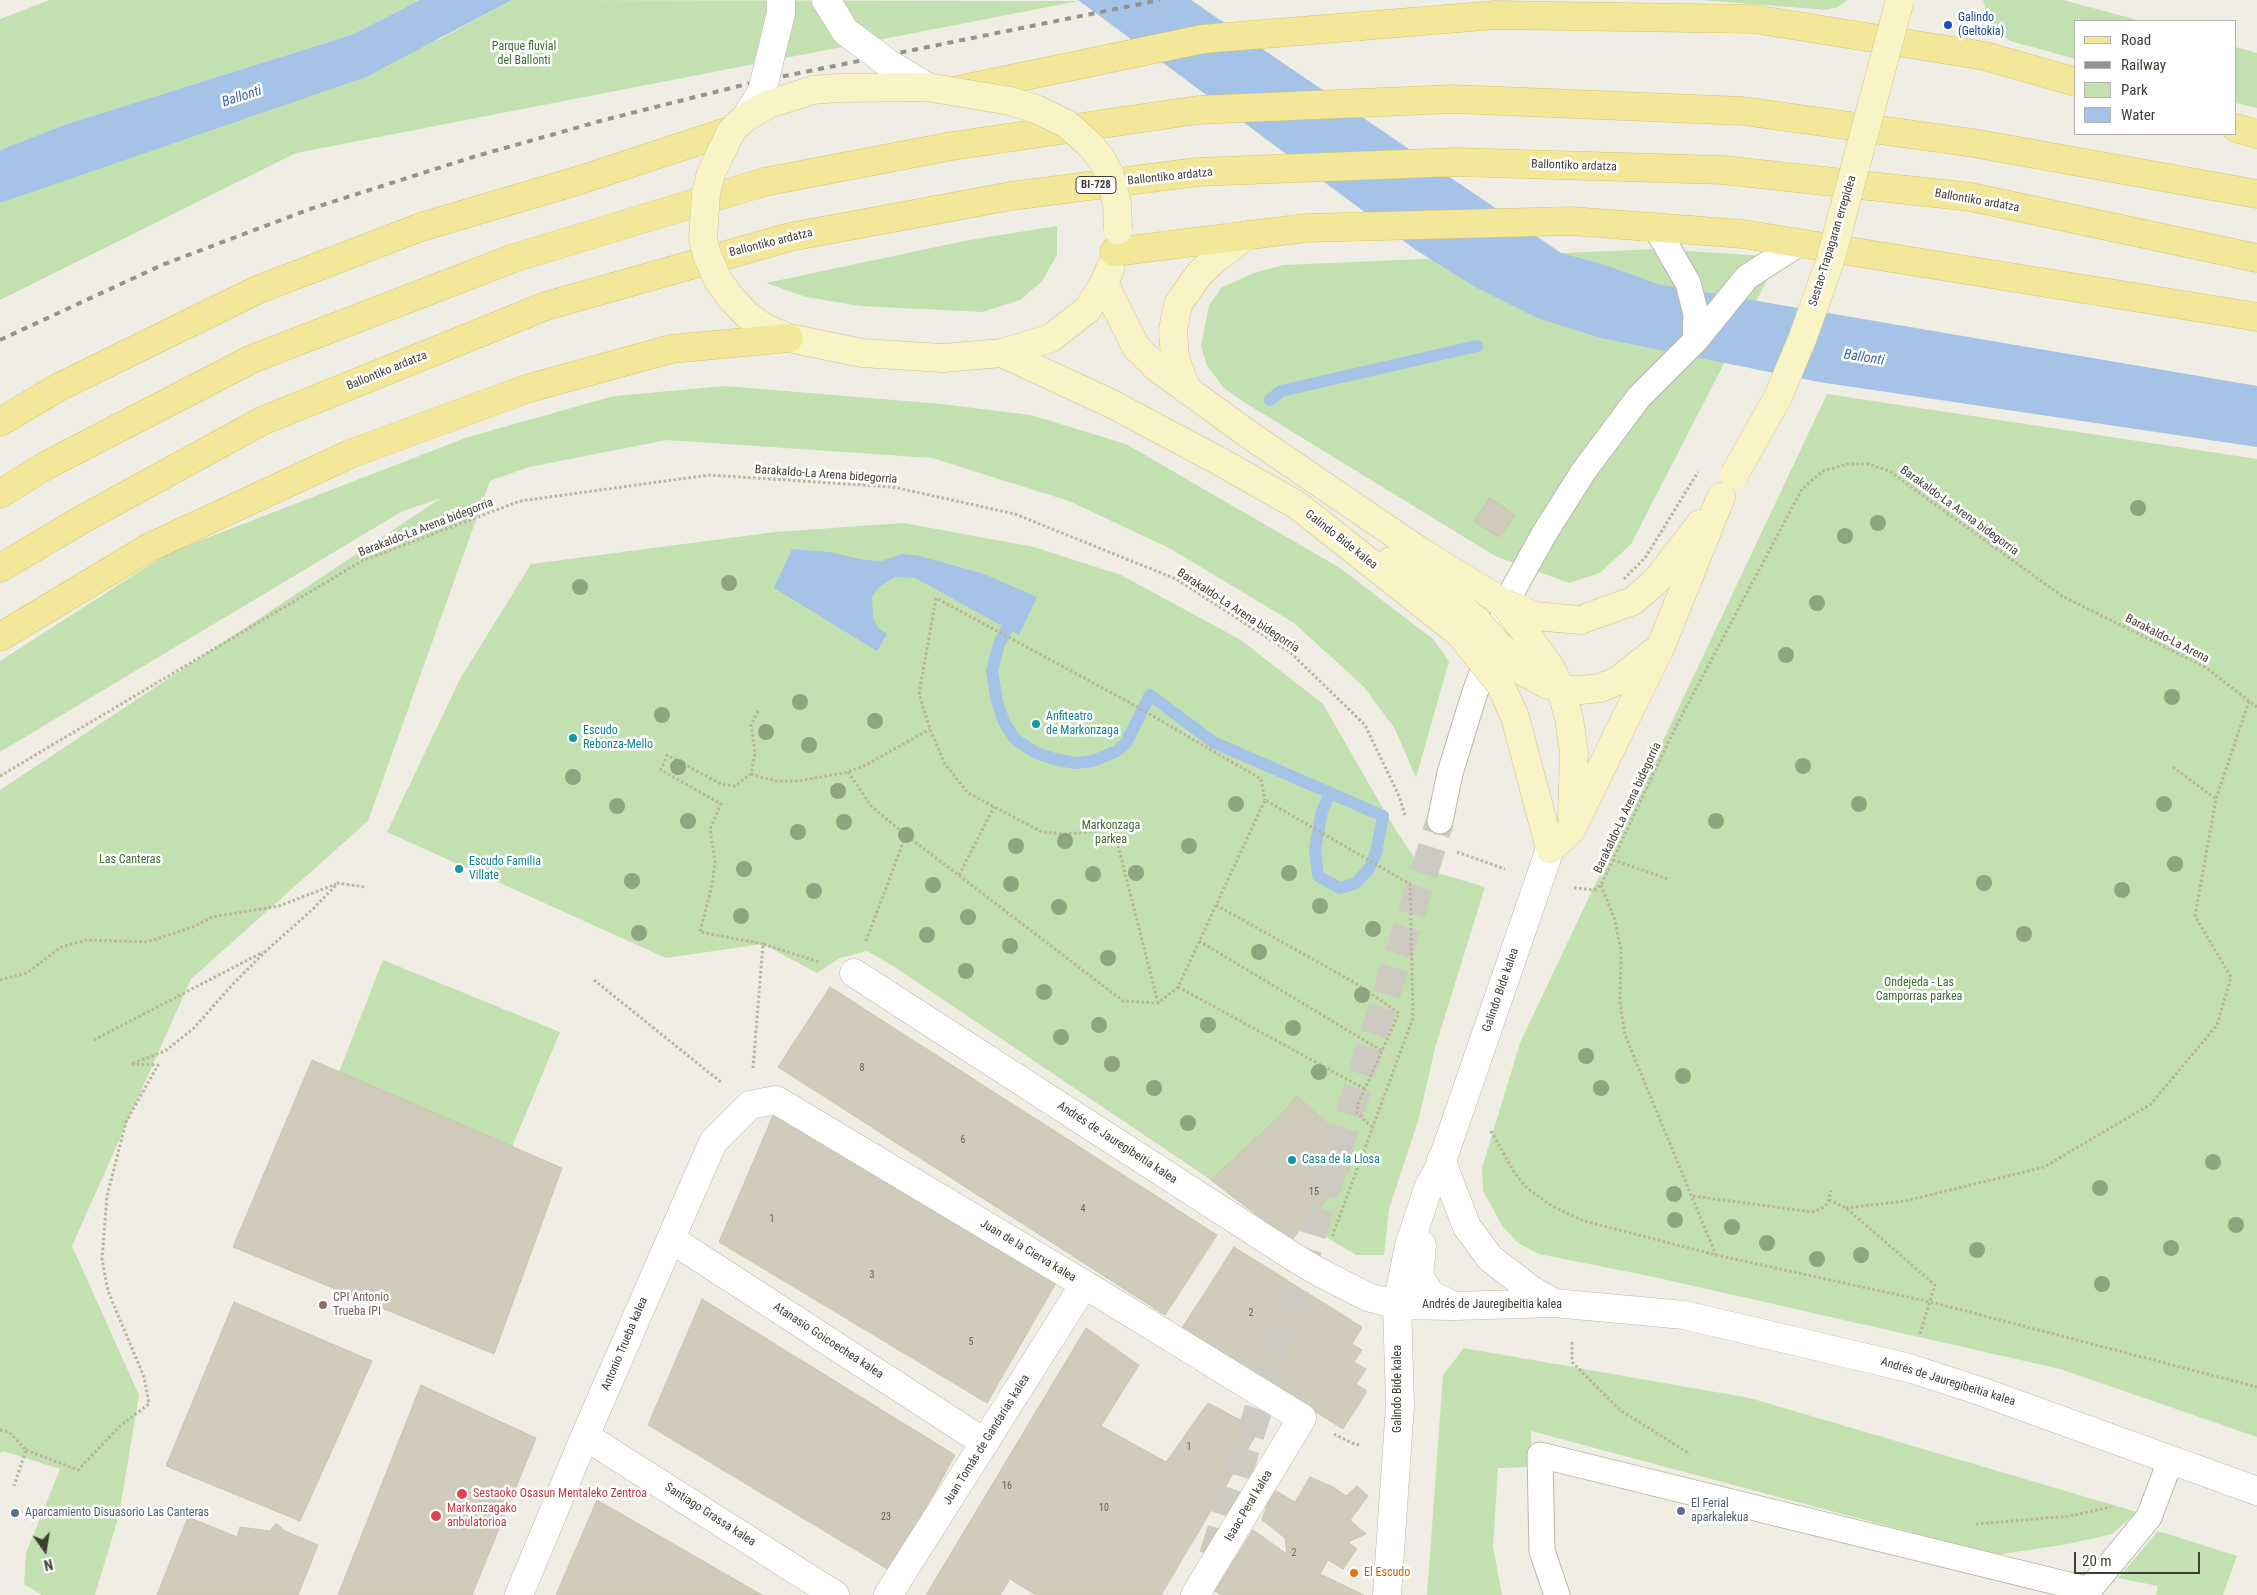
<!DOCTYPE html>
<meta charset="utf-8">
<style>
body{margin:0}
#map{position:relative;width:2257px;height:1595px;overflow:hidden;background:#f0eee4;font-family:"Roboto Condensed",sans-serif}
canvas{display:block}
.legend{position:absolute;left:2074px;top:20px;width:162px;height:115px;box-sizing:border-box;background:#fff;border:1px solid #b3b2ae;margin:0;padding:6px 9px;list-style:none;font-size:15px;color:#413e34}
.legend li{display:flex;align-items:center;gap:10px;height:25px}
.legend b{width:25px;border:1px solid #b3b2ae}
.north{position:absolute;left:20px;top:1525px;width:50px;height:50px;-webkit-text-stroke:4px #fff;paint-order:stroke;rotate:167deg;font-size:14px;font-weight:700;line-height:20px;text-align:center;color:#413e34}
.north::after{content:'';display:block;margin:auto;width:18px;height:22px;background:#413e34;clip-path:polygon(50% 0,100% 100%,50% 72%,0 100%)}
.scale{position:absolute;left:2074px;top:1552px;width:126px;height:22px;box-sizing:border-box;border:2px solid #413e34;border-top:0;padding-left:6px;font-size:15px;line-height:18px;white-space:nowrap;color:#413e34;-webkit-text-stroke:4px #fff;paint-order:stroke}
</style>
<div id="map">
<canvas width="2257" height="1595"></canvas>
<ul class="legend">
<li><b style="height:6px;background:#f3e89a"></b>Road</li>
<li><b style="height:6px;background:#939393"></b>Railway</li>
<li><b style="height:14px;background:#c3e0b0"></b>Park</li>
<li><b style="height:14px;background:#a5c2e7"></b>Water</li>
</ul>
<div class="north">N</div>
<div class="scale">20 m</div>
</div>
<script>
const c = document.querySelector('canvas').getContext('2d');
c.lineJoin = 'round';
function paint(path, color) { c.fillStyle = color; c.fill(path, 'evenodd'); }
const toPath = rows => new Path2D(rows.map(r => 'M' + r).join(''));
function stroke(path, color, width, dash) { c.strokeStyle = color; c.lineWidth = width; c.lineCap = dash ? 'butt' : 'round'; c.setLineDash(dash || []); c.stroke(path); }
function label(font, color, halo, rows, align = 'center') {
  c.font = font + ' "Roboto Condensed",sans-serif'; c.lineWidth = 5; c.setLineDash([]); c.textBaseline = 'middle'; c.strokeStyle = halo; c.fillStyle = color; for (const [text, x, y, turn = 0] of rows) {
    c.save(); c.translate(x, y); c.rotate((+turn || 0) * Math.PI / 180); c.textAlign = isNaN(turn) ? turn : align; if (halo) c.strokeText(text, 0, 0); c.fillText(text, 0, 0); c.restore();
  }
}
paint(toPath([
 [50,0,420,0,351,35,64,125,0,150,0,19],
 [512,0,1079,1,296,153,0,300,0,203,440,39],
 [1700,0,1847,0,1838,7,1827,10],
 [1983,0,2063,0,2141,21,2076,21,2076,59,2010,41,1997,32,1989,22],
 [2236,47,2257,53,2257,108,2236,103],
 [1057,226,1057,255,1042,281,1020,300,982,312,860,306,806,297,766,283,969,240],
 [1657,249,1779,257,1631,544,1600,573,1569,583,1495,556,1247,404,1225,389,1207,366,1201,346,1209,305,1221,288,1251,274,1283,265],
 [725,386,942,404,1031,415,1126,444,1340,568,1433,639,1449,661,1416,778,1395,729,1364,687,1294,623,1169,548,1069,501,932,458,667,440,529,467,490,481,368,821,191,979,72,1246,139,1395,119,1515,95,1595,42,1595,24,1584,26,1553,60,1469,3,1451,0,1453,0,790,441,498,401,512,0,752,0,661,168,553,468,437,614,396],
 [1827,394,2257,459,2257,1437,2060,1369,1654,1277,1539,1254,1518,1243,1503,1227,1483,1191,1482,1168,1520,1043],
 [904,523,1034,547,1121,575,1241,640,1323,704,1392,824,1421,868,1485,887,1435,1048,1419,1118,1389,1209,1384,1255,1356,1255,1321,1234,1308,1219,1348,1173,1353,1147,1297,1097,1282,1114,1211,1180,893,966,867,951,840,958,817,973,763,944,666,958,387,832,460,679,531,564,775,532],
 [383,960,560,1032,512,1147,339,1072],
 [1464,1348,1750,1398,2137,1512,2112,1534,2068,1544,1996,1555,1531,1431,1531,1467,1498,1468,1493,1547,1502,1595,1427,1595,1443,1375],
 [2158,1531,2237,1556,2223,1595,2156,1595,2158,1586,2118,1578]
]), '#c3e0b0');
paint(toPath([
 [420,0,512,0,366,77,0,203,0,150,64,125,351,35],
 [1078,0,1191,0,1561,253,1605,265,1657,284,2257,386,2257,447,1819,382,1601,338,1537,318,1477,288,1416,250],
 [792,549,829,552,865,560,881,561,903,554,920,556,984,574,1037,597,1019,635,915,578,895,577,879,587,872,597,873,618,878,628,887,634,877,651,774,588]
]), '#a5c2e7');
stroke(toPath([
 [1270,400,1281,391,1477,346],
 [1007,628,999,644,992,671,997,702,1004,722,1015,739,1034,752,1054,759,1075,763,1093,761,1117,751,1126,743,1150,695,1213,742,1383,816,1376,853,1369,869,1356,883,1340,888,1318,876,1315,849,1322,811,1330,793]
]), '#a5c2e7', 12);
const building = toPath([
 [1490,498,1515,515,1499,537,1474,521,1490,498],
 [830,987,1217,1235,1165,1315,778,1067,830,987],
 [312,1060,562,1168,494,1354,233,1247,312,1060],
 [1297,1096,1353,1147,1348,1173,1291,1241,1211,1180,1282,1114,1297,1096],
 [775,1111,1056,1283,987,1403,719,1242,775,1111],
 [1234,1247,1362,1327,1352,1344,1362,1350,1354,1362,1366,1369,1356,1384,1367,1391,1343,1429,1182,1328,1234,1247],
 [702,1299,955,1455,891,1571,648,1425,702,1299],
 [234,1302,372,1361,300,1521,166,1466,234,1302],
 [1086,1328,1139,1365,1101,1426,1166,1462,1208,1403,1259,1430,1161,1595,1036,1595,1010,1579,1000,1595,926,1595,1086,1328],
 [421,1385,536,1438,472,1595,338,1595,421,1385],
 [1310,1477,1333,1487,1346,1496,1357,1486,1368,1496,1350,1520,1366,1534,1348,1542,1357,1549,1343,1569,1328,1560,1320,1574,1364,1595,1222,1595,1215,1591,1253,1530,1287,1554,1285,1538,1262,1520,1273,1489,1295,1502,1310,1477],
 [597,1500,762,1595,556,1595,597,1500],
 [188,1517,237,1537,240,1527,270,1531,276,1523,285,1531,318,1545,298,1595,157,1595,188,1517]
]);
paint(building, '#d0cbba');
stroke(building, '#cac4af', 1);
stroke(toPath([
 [1213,1556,1440,821]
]), '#cdcbc1', 28, [28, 14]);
const lane = toPath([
 [1655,226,1688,283,1696,314,1695,341],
 [1440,821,1450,773,1475,692,1514,588,1544,534,1583,472,1639,397,1695,341,1747,277,1800,243],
 [1557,1595,1542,1551,1540,1455,2089,1590],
 [2087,1595,2089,1590,2149,1517,2171,1459]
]);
const street = toPath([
 [854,973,1292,1256,1319,1272,1368,1297,1397,1305,1454,1306,1554,1303,1684,1315,1909,1368,1980,1391,2257,1491],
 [1441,1160,1467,1227,1490,1258,1530,1289,1554,1303],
 [671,1239,985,1443],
 [1422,1245,1419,1277,1431,1295,1454,1306],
 [585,1436,835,1595],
 [519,1595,585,1436,713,1142,750,1105,776,1100,1092,1289,1302,1418,1195,1595],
 [888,1595,1084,1285],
 [1387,1595,1400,1405,1397,1305,1409,1246,1429,1186,1440,1167,1550,849]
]);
const secondary = toPath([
 [1104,283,1136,347,1156,367,1248,434,1421,552,1504,603],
 [731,298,747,315,765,328,789,338,862,353,943,358,1002,353,1051,338,1088,309,1104,283,1110,269],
 [1002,353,1112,404,1219,461,1297,505,1459,633],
 [1187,390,1175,358,1173,330,1178,304,1200,273,1214,260,1247,235],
 [1391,561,1424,581,1465,611],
 [1580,620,1633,601,1656,581,1700,524],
 [1549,665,1561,689,1569,718,1574,753,1572,818],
 [1500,684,1515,717,1550,849,1571,830,1661,646,1721,497],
 [1546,684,1561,689,1581,690,1600,688,1617,681,1654,652]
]);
const primary = toPath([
 [953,91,1203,39,1496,15,1754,19,1985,56,2076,82],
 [2236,128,2257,134],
 [1114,252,1306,228,1571,221,1743,234,2257,317],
 [0,422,59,387,257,290,421,227,580,180,732,130],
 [0,494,45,466,252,359,514,258,764,182,952,146,1198,110,1453,99,1743,111,1973,143,2257,194],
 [0,568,81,520,262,421,546,306,790,237,1011,196,1197,172,1456,162,1723,170,1971,197,2257,258],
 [0,637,148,548,350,454,526,389,671,349,789,338]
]);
stroke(lane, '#bab7a8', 27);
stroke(street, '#bab7a8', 29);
stroke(secondary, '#cbc697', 29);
stroke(primary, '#d6c76c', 29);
stroke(toPath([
 [758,711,751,725,755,753,751,774,735,786,721,784,667,755,661,770,721,804,710,829,715,862,712,885,700,932,763,944],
 [2173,767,2216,799],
 [848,772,872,807,906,835],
 [751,774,775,781,798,781,848,772,866,765,930,729],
 [0,776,362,561,520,501,709,475,893,487,1015,514,1176,579,1291,653,1365,725,1399,796,1405,815],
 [1457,852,1505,869],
 [1613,860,1668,879],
 [959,875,994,807],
 [1601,885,1615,920,1621,951,1620,1003,1625,1035,1716,1255],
 [1574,888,1594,890,1601,885,1673,732,1802,489,1823,471,1848,464,1869,464,1889,471,2062,596,2205,667,2257,707],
 [1216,905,1357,984,1399,1013,1358,1104,1357,1113,1372,1127],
 [866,941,906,835,1123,1001,1158,1003,1178,987,1265,800,1410,884,1413,1018,1332,1237],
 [1199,941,1382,1051],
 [0,980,27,973,61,947,86,940,147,942,193,927,212,917,279,906,336,884],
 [594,980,722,1083],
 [1178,987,1365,1089],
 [1158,1003,1113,826,1092,832,1065,834,1042,832,968,793,945,764,930,729,919,694,936,598,1134,705,1261,779,1265,800],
 [94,1040,263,952],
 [753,1068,763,944,819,962],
 [1491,1131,1514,1172,1528,1189,1552,1206,1584,1221,1716,1255,1931,1302,2257,1387],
 [1693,1196,1812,1212,1821,1209,1826,1205,1829,1200,1831,1190],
 [1829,1200,1846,1208,1935,1285,1920,1334],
 [1846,1208,1905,1201,2044,1167,2151,1104,2217,1025,2231,977,2195,916,2216,799,2249,701],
 [1572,1342,1572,1362,1620,1410,1690,1454],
 [0,1430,9,1432,26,1450,14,1486],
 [1334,1434,1354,1444,1360,1445],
 [26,1450,78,1470,120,1426,149,1404,144,1377,108,1291,102,1259,107,1196,126,1122,158,1065,131,1064,165,1051,193,1029,233,984,266,951,313,909,338,883,365,887],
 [1976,1524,2070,1516,2111,1507]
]), '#bab49a', 3, [2.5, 2.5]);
stroke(lane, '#fff', 25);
stroke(street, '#fff', 28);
stroke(secondary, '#f8f4c5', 28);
stroke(primary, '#f3e89a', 28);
stroke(toPath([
 [0,340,162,265,310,209,473,157,604,120,755,82,1160,0]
]), '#939393', 4, [6, 6]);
const streetBridge = toPath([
 [826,0,845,31,889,64,927,87],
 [746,117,762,91,781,13,781,0]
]);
const secondaryBridge = toPath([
 [731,298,718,280,707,255,703,239,706,193,711,173,732,130,746,117,769,104,813,90,838,88,927,87,1010,101,1036,109,1067,124,1090,145,1101,158,1110,175,1117,204,1118,230],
 [1734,475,1778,397,1803,337,1830,261,1900,0],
 [1504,603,1535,616,1580,620],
 [1505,605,1549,665],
 [1465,611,1478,622,1522,671,1546,684],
 [1459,633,1500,684]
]);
stroke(streetBridge, '#bab7a8', 29, []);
stroke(secondaryBridge, '#cbc697', 29, []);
stroke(toPath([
 [1624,579,1645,558,1698,472]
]), '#bab49a', 3, [2.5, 2.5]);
stroke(streetBridge, '#fff', 28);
stroke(secondaryBridge, '#f8f4c5', 28);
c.fillStyle = '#8da680';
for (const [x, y] of [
 [2138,508],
 [1878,523],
 [1845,536],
 [729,583],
 [580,587],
 [1817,603],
 [1786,655],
 [2172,697],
 [800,702],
 [662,715],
 [875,721],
 [766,732],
 [809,745],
 [1803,766],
 [678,767],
 [573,777],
 [838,791],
 [1236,804],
 [1859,804],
 [2164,804],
 [617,806],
 [688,821],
 [1716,821],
 [844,822],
 [798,832],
 [906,835],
 [1065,841],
 [1016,846],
 [1189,846],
 [2175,864],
 [744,869],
 [1136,873],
 [1289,873],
 [1093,874],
 [632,881],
 [1984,883],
 [1011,884],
 [933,885],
 [2122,890],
 [814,891],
 [1320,906],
 [1059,907],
 [741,916],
 [968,917],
 [1373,929],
 [639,933],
 [2024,934],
 [927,935],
 [1010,946],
 [1259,952],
 [1108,958],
 [966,971],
 [1044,992],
 [1362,995],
 [1099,1025],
 [1208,1025],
 [1293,1028],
 [1061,1037],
 [1586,1056],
 [1112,1064],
 [1319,1072],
 [1683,1076],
 [1154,1088],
 [1601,1088],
 [1188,1123],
 [2213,1162],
 [2100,1188],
 [1674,1194],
 [1675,1220],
 [2236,1225],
 [1732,1227],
 [1767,1243],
 [2171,1248],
 [1977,1250],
 [1861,1255],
 [1817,1259],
 [2102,1284]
]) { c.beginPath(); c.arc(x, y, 8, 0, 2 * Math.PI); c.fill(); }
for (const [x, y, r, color] of [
 [1948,25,5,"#1a4fb4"],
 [1036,724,5,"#0f9aa8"],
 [573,738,5,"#0f9aa8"],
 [459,869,5,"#0f9aa8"],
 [1292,1160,5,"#0f9aa8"],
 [323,1305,5,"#8d6e63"],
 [462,1494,6,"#e0444e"],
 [1681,1511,5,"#5c6f8a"],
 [15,1513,5,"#5c6f8a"],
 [436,1516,6,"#e0444e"],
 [1354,1573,5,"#e8710a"]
]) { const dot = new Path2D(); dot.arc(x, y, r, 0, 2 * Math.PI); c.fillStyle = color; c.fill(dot); stroke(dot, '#fff', 2); }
label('10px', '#656156', null, [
 ["8",862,1068],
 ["6",963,1140],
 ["15",1314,1192],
 ["4",1083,1209],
 ["1",772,1219],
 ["3",872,1275],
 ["2",1251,1313],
 ["5",971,1342],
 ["1",1189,1447],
 ["16",1007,1486],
 ["10",1104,1508],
 ["23",886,1517],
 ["2",1294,1553]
]);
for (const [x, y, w] of [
 [1096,185,40]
]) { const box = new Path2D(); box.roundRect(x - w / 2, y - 8.5, w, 17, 4); c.fillStyle = '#fff'; c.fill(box); stroke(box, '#413e34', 1); }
label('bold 11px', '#413e34', null, [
 ["BI-728",1096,185]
]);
label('12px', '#164399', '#fff', [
 ["Galindo",1958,18],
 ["(Geltokia)",1958,32]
], 'left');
label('12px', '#3c6c2f', '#fff', [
 ["Parque fluvial",524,47],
 ["del Ballonti",524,61],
 ["Markonzaga",1111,826],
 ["parkea",1111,840],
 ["Las Canteras",130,860],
 ["Ondejeda - Las",1919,983],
 ["Camporras parkea",1919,997]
]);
label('12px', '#413e34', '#fff', [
 ["Ballontiko ardatza",1574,166,2],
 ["Ballontiko ardatza",1170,177,-6],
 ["Ballontiko ardatza",1977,201,10],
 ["Sestao-Trapagaran errepidea",1833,241,-73],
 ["Ballontiko ardatza",771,243,-14],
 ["Ballontiko ardatza",387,371,-22],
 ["Barakaldo-La Arena bidegorria",826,475,4],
 ["Barakaldo-La Arena bidegorria",1959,511,36],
 ["Barakaldo-La Arena bidegorria",426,528,-21],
 ["Galindo Bide kalea",1341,540,38],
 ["Barakaldo-La Arena bidegorria",1238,611,33],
 ["Barakaldo-La Arena",2167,639,27],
 ["Barakaldo-La Arena bidegorria",1628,808,-65],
 ["Galindo Bide kalea",1501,990,-71],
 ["Andrés de Jauregibeitia kalea",1117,1143,33],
 ["Juan de la Cierva kalea",1028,1251,31],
 ["Andrés de Jauregibeitia kalea",1492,1305],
 ["Atanasio Goicoechea kalea",828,1341,33],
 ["Antonio Trueba kalea",625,1344,-67],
 ["Andrés de Jauregibeitia kalea",1948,1382,17],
 ["Galindo Bide kalea",1398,1389,-90],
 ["Juan Tomás de Gandarias kalea",987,1440,-58],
 ["Isaac Peral kalea",1249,1506,-59],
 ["Santiago Grassa kalea",710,1515,33]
]);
label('12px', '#0d838f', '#fff', [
 ["Anfiteatro",1046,717],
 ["de Markonzaga",1046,731],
 ["Escudo",583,731],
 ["Rebonza-Mello",583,745],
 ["Escudo Familia",469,862],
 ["Villate",469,876],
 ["Casa de la Llosa",1302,1160]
], 'left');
label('12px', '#785e54', '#fff', [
 ["CPI Antonio",333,1298],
 ["Trueba IPI",333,1312]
], 'left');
label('12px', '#be3a42', '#fff', [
 ["Sestaoko Osasun Mentaleko Zentroa",473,1494],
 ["Markonzagako",447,1509],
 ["anbulatorioa",447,1523]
], 'left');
label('12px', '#4e5e75', '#fff', [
 ["El Ferial",1691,1504],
 ["aparkalekua",1691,1518],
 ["Aparcamiento Disuasorio Las Canteras",25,1513]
], 'left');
label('12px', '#c56008', '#fff', [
 ["El Escudo",1364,1573]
], 'left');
label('italic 14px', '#3a65a1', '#fff', [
 ["Ballonti",242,97,-18],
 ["Ballonti",1864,358,9]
]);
</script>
